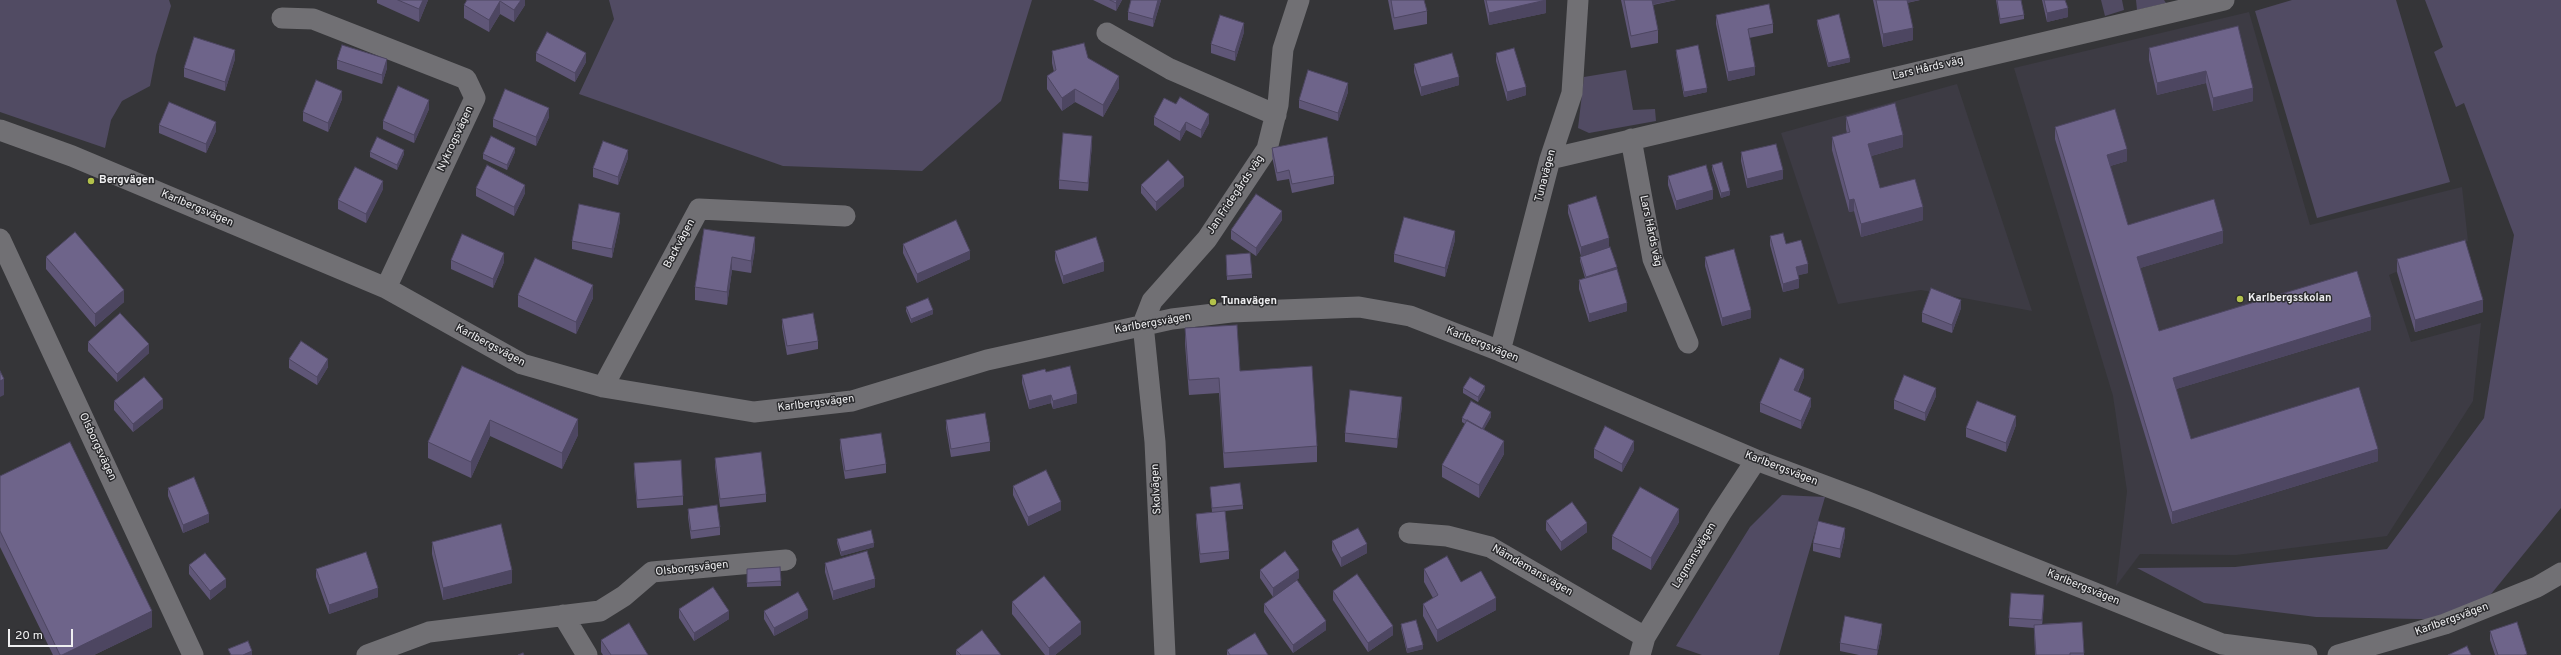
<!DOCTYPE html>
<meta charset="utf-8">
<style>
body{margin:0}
#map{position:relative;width:2561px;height:655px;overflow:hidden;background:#353538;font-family:Overpass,sans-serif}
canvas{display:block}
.scale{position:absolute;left:8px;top:629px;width:65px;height:18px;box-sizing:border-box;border:2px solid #efeff1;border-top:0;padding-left:5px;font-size:12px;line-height:14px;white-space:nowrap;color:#efeff1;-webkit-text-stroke:3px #2b2b2e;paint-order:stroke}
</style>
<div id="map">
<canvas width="2561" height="655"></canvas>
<div class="scale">20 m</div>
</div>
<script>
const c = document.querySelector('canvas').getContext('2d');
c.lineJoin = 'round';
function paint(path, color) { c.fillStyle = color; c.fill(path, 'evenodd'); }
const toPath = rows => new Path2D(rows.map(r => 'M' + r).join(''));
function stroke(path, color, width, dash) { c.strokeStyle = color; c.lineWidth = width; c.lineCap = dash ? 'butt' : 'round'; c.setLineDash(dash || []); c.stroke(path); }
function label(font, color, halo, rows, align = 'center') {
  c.font = font + ' Overpass,sans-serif'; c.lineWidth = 3; c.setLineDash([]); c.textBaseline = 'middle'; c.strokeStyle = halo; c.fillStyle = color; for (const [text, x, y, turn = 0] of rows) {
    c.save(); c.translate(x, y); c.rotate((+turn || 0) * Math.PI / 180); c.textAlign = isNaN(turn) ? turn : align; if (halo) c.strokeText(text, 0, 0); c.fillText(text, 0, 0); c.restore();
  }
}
paint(toPath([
 [2249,12,2310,225,2462,187,2468,241,2389,275,2411,342,2481,323,2473,401,2387,536,2236,555,2140,554,2116,586,2127,491,2113,396,2014,68],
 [1957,84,2032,311,1921,290,1838,304,1781,133]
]), '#3d3b44');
paint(toPath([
 [0,0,169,0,171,6,156,55,150,86,122,101,111,120,105,148,0,112],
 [609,0,1032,0,1001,101,922,171,783,166,579,94,614,19],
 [2101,0,2122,0,2124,10,2105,16],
 [2136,0,2164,0,2166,3,2137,10],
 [2292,0,2396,0,2450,182,2317,218,2255,11],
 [2425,0,2561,0,2561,508,2470,620,2316,617,2204,603,2137,568,2235,567,2387,549,2484,418,2514,235,2464,103,2456,107,2434,52,2443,47],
 [1626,70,1633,110,1655,109,1656,121,1589,133,1578,128,1584,77],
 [1782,495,1825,497,1779,655,1702,655,1676,646,1750,527]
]), '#514b63');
stroke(toPath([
 [282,18,313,19,466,79,475,98,386,288],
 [1107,33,1170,69,1276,115],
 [0,130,72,156,386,288,522,364,603,387,754,412,852,401,987,360,1172,319,1231,312,1359,307,1410,316,1500,351,1756,460,1863,500,2222,644,2307,655],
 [1631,139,1653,259,1688,343],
 [1550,159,2224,0],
 [0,239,193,655],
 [1500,351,1550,159,1572,93,1578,0],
 [603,387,699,209,845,216],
 [1409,533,1447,536,1490,547,1645,637],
 [563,615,587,655],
 [367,655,429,632,600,611,624,596,652,572,786,560],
 [1165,655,1155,442,1143,324,1152,301,1207,239,1267,149,1278,105,1283,49,1299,0],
 [1640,655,1645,637,1721,513,1756,460],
 [2338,655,2445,624,2537,587,2561,573]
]), '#717074', 21);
paint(toPath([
 [377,0,428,0,419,22,377,3],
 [467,0,525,0,525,5,514,22,500,14,489,32,464,18,464,5],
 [1093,0,1122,0,1116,11],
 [1131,0,1161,0,1153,27,1128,20,1128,12],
 [1388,0,1424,0,1427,11,1427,24,1394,30],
 [1484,0,1546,0,1546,13,1489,25],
 [1621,0,1676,0,1653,5,1658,30,1658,43,1631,48],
 [1873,0,1920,0,1907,3,1913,40,1883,47],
 [1996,0,2021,0,2024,15,2024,19,2000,24],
 [2042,0,2065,0,2068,17,2047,22],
 [1716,15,1773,24,1773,33,1749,38,1755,75,1728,81,1716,24],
 [1817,20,1850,62,1828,67,1817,24],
 [2238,26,2253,101,2213,111,2206,83,2157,95,2149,60,2149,48],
 [1244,32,1235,61,1211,53,1211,44],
 [1676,50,1707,92,1684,97,1676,54],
 [1052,51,1088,58,1119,88,1103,117,1075,102,1062,111,1047,89,1047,76,1054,72,1052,63],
 [536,53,586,62,575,82,536,61],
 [1496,53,1526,95,1507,101,1496,61],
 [235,59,225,91,184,77,184,68],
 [337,60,387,68,382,84,337,69],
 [1414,64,1459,85,1421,96,1414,72],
 [1348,92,1338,121,1299,108,1299,100],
 [342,99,328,132,303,121,303,112],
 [429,109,414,143,383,129,383,121],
 [549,117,536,146,493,127,493,119],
 [1154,117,1209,123,1201,138,1186,130,1180,141,1154,125],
 [1846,117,1903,147,1871,156,1880,188,1923,220,1861,237,1854,211,1849,212,1832,150,1832,137,1847,133,1846,129],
 [159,125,216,131,206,153,159,133],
 [2055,127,2127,161,2110,166,2128,225,2223,243,2140,268,2159,331,2371,330,2176,389,2191,439,2378,461,2172,524,2055,139],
 [1092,144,1088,191,1059,189,1059,180],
 [1272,148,1334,176,1334,184,1292,193,1289,179,1277,181,1272,156],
 [370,152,404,154,397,170,370,157],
 [515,152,507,170,483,159,483,154],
 [1741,152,1783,179,1747,188,1741,161],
 [628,158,618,185,593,177,593,168],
 [1712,165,1730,195,1721,198,1712,170],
 [1668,176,1713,199,1676,210,1668,185],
 [1141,185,1184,186,1156,211,1141,193],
 [476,188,525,193,514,216,476,196],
 [383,189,366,223,338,209,338,200],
 [1568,205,1609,247,1581,256,1568,213],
 [1282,220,1256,256,1231,239,1231,230],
 [620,221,612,258,572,249,572,241],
 [704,229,755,249,751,273,732,270,727,305,695,300,695,287],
 [1770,236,1786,244,1808,273,1798,275,1799,288,1783,292,1770,245],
 [1455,240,1445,277,1394,262,1394,254],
 [903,244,970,259,917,283,903,253],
 [1055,251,1104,271,1063,284,1055,260],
 [1226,255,1252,274,1252,278,1227,280],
 [46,257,124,302,95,327,46,269],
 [1580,257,1617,269,1627,311,1589,322,1579,289,1579,280,1585,278,1580,261],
 [1705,257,1751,318,1722,326,1705,266],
 [2397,259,2483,312,2415,332,2397,272],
 [451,260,504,262,493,288,451,269],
 [518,295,593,298,576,334,518,307],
 [906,307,933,314,911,323,906,311],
 [1961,308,1952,333,1922,322,1922,313],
 [782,319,818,341,818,349,787,355,782,327],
 [1185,328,1240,371,1317,446,1317,462,1224,468,1219,393,1189,395,1185,344],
 [88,342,149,353,117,382,88,351],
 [289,359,328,367,317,385,289,368],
 [462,366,578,435,562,469,490,436,471,478,428,458,428,442],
 [1046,372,1077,403,1053,409,1051,403,1029,409,1022,383,1022,375],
 [1804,377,1798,392,1811,406,1801,429,1760,412,1760,403],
 [1463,388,1485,390,1478,402,1463,393],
 [1936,396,1925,421,1894,409,1894,400],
 [114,401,163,408,133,432,114,410],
 [1402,405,1397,448,1345,442,1345,433],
 [1491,417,1483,430,1504,454,1479,498,1442,477,1442,465,1465,424,1462,422,1462,418],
 [946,420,990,442,990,451,951,457,946,428],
 [2016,425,2006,452,1966,437,1966,428],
 [840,439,886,464,886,473,845,479,840,448],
 [1594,449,1634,450,1622,472,1594,458],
 [715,458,766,494,766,502,720,507,715,466],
 [634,463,683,496,683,505,637,508,634,472],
 [0,476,152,627,94,655,53,655,0,547],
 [1013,486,1061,510,1028,526,1013,495],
 [1210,487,1243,505,1243,509,1225,511,1229,551,1229,559,1200,563,1196,523,1196,514,1212,512],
 [168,488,209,522,183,533,168,496],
 [688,509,720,527,720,535,691,539,688,517],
 [1546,521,1587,532,1561,551,1546,530],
 [1679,522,1651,570,1612,549,1612,536],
 [1845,536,1840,558,1813,551,1813,543],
 [837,539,874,547,841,556,837,543],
 [1332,541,1367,553,1341,567,1332,550],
 [432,542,512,583,443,600,432,554],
 [825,563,875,587,833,600,825,572],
 [189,565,226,587,210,600,189,574],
 [780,567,781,586,747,587,747,569],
 [316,569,378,597,329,614,316,577],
 [1424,569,1496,610,1437,642,1423,616,1423,604,1433,598,1424,582],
 [1260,570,1299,578,1273,597,1260,578],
 [1333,591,1393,635,1368,652,1333,600],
 [1012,602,1081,634,1055,655,1045,655,1012,614],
 [2044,603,2042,624,2082,622,2084,655,2035,655,2034,628,2009,626,2009,618],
 [1264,604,1326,630,1293,653,1264,612],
 [679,609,729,619,694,641,679,618],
 [764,611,808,618,774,636,764,619],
 [1401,624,1423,649,1407,653,1401,628],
 [2490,631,2527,655,2495,655,2490,640],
 [1882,632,1877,655,1859,655,1840,651,1840,643],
 [601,640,648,655,603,655,601,652],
 [956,650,1001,655,956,655],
 [1227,650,1268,655,1227,655]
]), '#5f5677');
paint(toPath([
 [423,0,428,0,419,22,419,9],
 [521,0,525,0,525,5,514,22,514,10],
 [1117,0,1122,0,1116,11,1116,3],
 [1158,0,1161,0,1153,27,1153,19],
 [1546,0,1546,13,1489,25,1489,13],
 [1650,0,1676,0,1650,5],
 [1905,0,1920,0,1905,3],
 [500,1,500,14,489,32,489,20],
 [2068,8,2068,17,2047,22,2047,13],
 [1244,23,1244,32,1235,61,1235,52],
 [1913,28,1913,40,1883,47,1883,34],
 [235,50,235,59,225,91,225,82],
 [586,53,586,62,575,82,575,73],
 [1850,58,1850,62,1828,67,1828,63],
 [387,59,387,68,382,84,382,75],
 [1755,67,1755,75,1728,81,1728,72],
 [2206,71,2206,83,2157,95,2157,83],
 [1119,76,1119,88,1103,117,1103,105],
 [1459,77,1459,85,1421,96,1421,87],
 [1348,83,1348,92,1338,121,1338,113],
 [1526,87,1526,95,1507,101,1507,92],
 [1707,88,1707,92,1684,97,1684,92],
 [2253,88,2253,101,2213,111,2213,98],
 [1075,89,1075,102,1062,111,1062,98],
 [342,91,342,99,328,132,328,123],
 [429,100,429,109,414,143,414,135],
 [549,108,549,117,536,146,536,137],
 [1209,114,1209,123,1201,138,1201,130],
 [216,122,216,131,206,153,206,144],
 [1186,122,1186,130,1180,141,1180,132],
 [1903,135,1903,147,1868,157,1868,144],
 [1092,136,1092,144,1088,191,1088,183],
 [515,148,515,152,507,170,507,165],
 [2127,149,2127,161,2107,167,2107,155],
 [404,150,404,154,397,170,397,165],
 [628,150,628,158,618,185,618,177],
 [1783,170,1783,179,1747,188,1747,179],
 [1184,177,1184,186,1156,211,1156,202],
 [383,181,383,189,366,223,366,214],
 [525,185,525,193,514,216,514,207],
 [1713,190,1713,199,1676,210,1676,201],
 [1730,191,1730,195,1721,198,1721,193],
 [1854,199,1854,211,1849,212,1849,200],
 [1923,207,1923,220,1861,237,1861,224],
 [1282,211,1282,220,1256,256,1256,248],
 [620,213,620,221,612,258,612,249],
 [1455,231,1455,240,1445,277,1445,268],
 [2223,231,2223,243,2137,269,2137,257],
 [755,237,755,249,751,273,751,261],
 [1609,238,1609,247,1581,256,1581,247],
 [970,251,970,259,917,283,917,274],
 [504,253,504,262,493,288,493,279],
 [732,257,732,270,727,305,727,292],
 [1104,262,1104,271,1063,284,1063,276],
 [1808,264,1808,273,1796,276,1796,267],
 [1617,267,1617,272,1586,281,1586,277],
 [1799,279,1799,288,1783,292,1783,284],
 [593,285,593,298,576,334,576,322],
 [124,290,124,302,95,327,95,314],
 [1961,300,1961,308,1952,333,1952,325],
 [2483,300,2483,312,2415,332,2415,320],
 [1627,303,1627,311,1589,322,1589,314],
 [933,310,933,314,911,323,911,319],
 [1751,310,1751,318,1722,326,1722,318],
 [2371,317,2371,330,2173,390,2173,378],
 [149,344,149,353,117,382,117,374],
 [328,359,328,367,317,385,317,377],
 [1804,369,1804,377,1794,399,1794,390],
 [4,379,4,395,0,397,0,381],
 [1485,386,1485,390,1478,402,1478,397],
 [1936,388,1936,396,1925,421,1925,413],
 [1077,394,1077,403,1053,409,1053,401],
 [1051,395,1051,403,1029,409,1029,401],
 [1402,397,1402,405,1397,448,1397,439],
 [1811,398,1811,406,1801,429,1801,421],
 [163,399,163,408,133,432,133,424],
 [1491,412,1491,417,1482,433,1482,429],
 [2016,416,2016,425,2006,452,2006,443],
 [578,419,578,435,562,469,562,453],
 [490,420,490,436,471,478,471,462],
 [1504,441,1504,454,1479,498,1479,485],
 [1634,441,1634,450,1622,472,1622,464],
 [2378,449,2378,461,2172,524,2172,512],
 [1061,502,1061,510,1028,526,1028,517],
 [1679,509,1679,522,1651,570,1651,558],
 [209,514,209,522,183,533,183,525],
 [1587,523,1587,532,1561,551,1561,542],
 [1845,528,1845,536,1840,558,1840,549],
 [874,543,874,547,841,556,841,552],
 [1367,544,1367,553,1341,567,1341,558],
 [512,570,512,583,443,600,443,588],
 [1299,570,1299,578,1273,597,1273,588],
 [226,579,226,587,210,600,210,591],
 [875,579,875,587,833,600,833,591],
 [378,588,378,597,329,614,329,605],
 [2044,595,2044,603,2042,629,2042,620],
 [1496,598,1496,610,1437,642,1437,630],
 [808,610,808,618,774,636,774,628],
 [152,611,152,627,94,655,62,655],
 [729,611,729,619,694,641,694,633],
 [1326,621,1326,630,1293,653,1293,645],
 [1081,622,1081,634,1055,655,1049,655,1049,648],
 [1882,624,1882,632,1877,655,1877,650],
 [1393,626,1393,635,1368,652,1368,643],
 [1423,645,1423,649,1407,653,1407,649],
 [252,651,252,655,243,655]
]), '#4d4661');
const building = toPath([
 [398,0,423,0,419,9,398,0],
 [467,0,521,0,514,10,500,1,489,20,464,5,467,0],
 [1110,0,1117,0,1116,3,1110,0],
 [1131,0,1158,0,1153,19,1128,12,1131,0],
 [1391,0,1424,0,1427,11,1394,18,1391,0],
 [1486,0,1546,0,1489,13,1486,0],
 [1624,0,1652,0,1658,30,1631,36,1624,0],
 [1876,0,1907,0,1913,28,1883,34,1876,0],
 [1997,0,2021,0,2024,15,2000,19,1997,0],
 [2044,0,2065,0,2068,8,2047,13,2044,0],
 [1769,4,1773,24,1748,29,1755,67,1728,72,1716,15,1769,4],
 [1839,14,1850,58,1828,63,1817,20,1839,14],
 [1220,15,1244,23,1235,52,1211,44,1220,15],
 [2238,26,2253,88,2213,98,2206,71,2157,83,2149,48,2238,26],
 [547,32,586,53,575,73,536,53,547,32],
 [194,37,235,50,225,82,184,68,194,37],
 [1084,43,1088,58,1119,76,1103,105,1075,89,1062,98,1047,76,1056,70,1052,51,1084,43],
 [342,45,387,59,382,75,337,60,342,45],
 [1698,45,1707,88,1684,92,1676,50,1698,45],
 [1514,48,1526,87,1507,92,1496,53,1514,48],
 [1452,53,1459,77,1421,87,1414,64,1452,53],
 [1308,70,1348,83,1338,113,1299,100,1308,70],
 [316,80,342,91,328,123,303,112,316,80],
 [398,86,429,100,414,135,383,121,398,86],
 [505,89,549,108,536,137,493,119,505,89],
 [1180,97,1209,114,1201,130,1186,122,1180,132,1154,117,1164,98,1176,104,1180,97],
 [169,102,216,122,206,144,159,125,169,102],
 [1895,103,1903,135,1868,144,1880,188,1915,179,1923,207,1861,224,1854,199,1849,200,1832,137,1850,132,1846,117,1895,103],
 [2115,109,2127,149,2107,155,2128,225,2214,199,2223,231,2137,257,2159,331,2357,271,2371,317,2173,378,2191,439,2359,387,2378,449,2172,512,2055,127,2115,109],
 [1063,133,1092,136,1088,183,1059,180,1063,133],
 [491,136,515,148,507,165,483,154,491,136],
 [377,137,404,150,397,165,370,152,377,137],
 [1327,137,1334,176,1292,184,1289,170,1277,173,1272,148,1327,137],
 [603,141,628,150,618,177,593,168,603,141],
 [1776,144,1783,170,1747,179,1741,152,1776,144],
 [1168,160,1184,177,1156,202,1141,185,1168,160],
 [1722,162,1730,191,1721,193,1712,165,1722,162],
 [487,165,525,185,514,207,476,188,487,165],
 [1706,165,1713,190,1676,201,1668,176,1706,165],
 [355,167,383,181,366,214,338,200,355,167],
 [1256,194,1282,211,1256,248,1231,230,1256,194],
 [1596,196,1609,238,1581,247,1568,205,1596,196],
 [579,204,620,213,612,249,572,241,579,204],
 [1404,217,1455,231,1445,268,1394,254,1404,217],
 [956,220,970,251,917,274,903,244,956,220],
 [704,229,755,237,751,261,732,257,727,292,695,287,704,229],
 [75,232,124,290,95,314,46,257,75,232],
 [1783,233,1786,244,1801,240,1808,264,1796,267,1799,279,1783,284,1770,236,1783,233],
 [462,234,504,253,493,279,451,260,462,234],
 [1096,237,1104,262,1063,276,1055,251,1096,237],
 [2465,240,2483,300,2415,320,2397,259,2465,240],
 [1610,247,1617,267,1586,277,1580,257,1610,247],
 [1734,249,1751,310,1722,318,1705,257,1734,249],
 [1250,253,1252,274,1227,276,1226,255,1250,253],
 [535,258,593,285,576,322,518,295,535,258],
 [1617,269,1627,303,1589,314,1579,280,1617,269],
 [1931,288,1961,300,1952,325,1922,313,1931,288],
 [928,298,933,310,911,319,906,307,928,298],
 [120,313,149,344,117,374,88,342,120,313],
 [813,313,818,341,787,346,782,319,813,313],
 [1237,325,1240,371,1312,366,1317,446,1224,453,1219,378,1189,380,1185,328,1237,325],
 [301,341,328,359,317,377,289,359,301,341],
 [1780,358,1804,369,1794,390,1811,398,1801,421,1760,403,1780,358],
 [462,366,578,419,562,453,490,420,471,462,428,442,462,366],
 [1070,366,1077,394,1053,401,1051,395,1029,401,1022,375,1045,369,1046,372,1070,366],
 [0,371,4,379,0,381,0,371],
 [1904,375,1936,388,1925,413,1894,400,1904,375],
 [144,377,163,399,133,424,114,401,144,377],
 [1470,377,1485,386,1478,397,1463,388,1470,377],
 [1350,390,1402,397,1397,439,1345,433,1350,390],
 [1471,401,1491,412,1482,429,1462,418,1471,401],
 [1977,401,2016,416,2006,443,1966,428,1977,401],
 [985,413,990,442,951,449,946,420,985,413],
 [1467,420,1504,441,1479,485,1442,465,1467,420],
 [1605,426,1634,441,1622,464,1594,449,1605,426],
 [881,433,886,464,845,471,840,439,881,433],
 [70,442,152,611,62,655,60,655,0,531,0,476,70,442],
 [761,452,766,494,720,499,715,458,761,452],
 [681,460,683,496,637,500,634,463,681,460],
 [1046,470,1061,502,1028,517,1013,486,1046,470],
 [194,477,209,514,183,525,168,488,194,477],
 [1240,483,1243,505,1212,508,1210,487,1240,483],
 [1640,487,1679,509,1651,558,1612,536,1640,487],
 [1572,502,1587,523,1561,542,1546,521,1572,502],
 [717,505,720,527,691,531,688,509,717,505],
 [1225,511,1229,551,1200,554,1196,514,1225,511],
 [1818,521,1845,528,1840,549,1813,543,1818,521],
 [501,524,512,570,443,588,432,542,501,524],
 [1358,528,1367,544,1341,558,1332,541,1358,528],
 [871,530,874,543,841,552,837,539,871,530],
 [867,551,875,579,833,591,825,563,867,551],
 [1285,551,1299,570,1273,588,1260,570,1285,551],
 [366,552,378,588,329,605,316,569,366,552],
 [205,553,226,579,210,591,189,565,205,553],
 [1447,556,1461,582,1481,571,1496,598,1437,630,1423,604,1438,595,1424,569,1447,556],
 [780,567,781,581,747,583,747,569,780,567],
 [1357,574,1393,626,1368,643,1333,591,1357,574],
 [1044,576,1081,622,1049,648,1012,602,1044,576],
 [1297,580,1326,621,1293,645,1264,604,1297,580],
 [713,587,729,611,694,633,679,609,713,587],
 [798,592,808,610,774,628,764,611,798,592],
 [2011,593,2044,595,2042,620,2009,618,2011,593],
 [1845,616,1882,624,1877,650,1840,643,1845,616],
 [1416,620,1423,645,1407,649,1401,624,1416,620],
 [2082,622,2084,653,2070,653,2070,655,2036,655,2034,625,2082,622],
 [2517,622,2527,654,2524,655,2498,655,2490,631,2517,622],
 [629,623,648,655,611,655,601,640,629,623],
 [982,630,1001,655,961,655,956,650,982,630],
 [1255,633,1268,655,1230,655,1227,650,1255,633],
 [248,641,252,651,243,655,231,655,228,649,248,641],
 [2467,646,2471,655,2448,655,2467,646],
 [523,653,524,655,518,655,523,653]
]);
paint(building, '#6e648a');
stroke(building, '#4d4661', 1);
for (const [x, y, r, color] of [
 [91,181,4,"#b3c24b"],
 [2240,299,4,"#b3c24b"],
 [1213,302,4,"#b3c24b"]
]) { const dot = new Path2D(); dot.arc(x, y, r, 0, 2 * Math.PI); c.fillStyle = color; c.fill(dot); stroke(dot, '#2b2b2e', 1.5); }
label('11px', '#efeff1', '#2b2b2e', [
 ["Lars Hårds väg",1928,69,-13],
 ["Nykrogsvägen",456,139,-65],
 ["Tunavägen",1546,176,-75],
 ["Jan Fridegårds väg",1236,195,-56],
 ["Karlbergsvägen",197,209,23],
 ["Lars Hårds väg",1650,231,78],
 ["Backvägen",680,244,-62],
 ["Karlbergsvägen",1153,324,-10],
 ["Karlbergsvägen",1482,345,22],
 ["Karlbergsvägen",490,346,28],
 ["Karlbergsvägen",816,404,-7],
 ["Olsborgsvägen",97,447,65],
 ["Karlbergsvägen",1781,469,21],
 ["Skolvägen",1157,489,-93],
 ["Lagmansvägen",1695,556,-59],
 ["Olsborgsvägen",692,569,-6],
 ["Nämdemansvägen",1532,571,30],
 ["Karlbergsvägen",2083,588,22],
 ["Karlbergsvägen",2452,620,-20]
]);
label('bold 11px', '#efeff1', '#2b2b2e', [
 ["Bergvägen",99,181],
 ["Karlbergsskolan",2248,299],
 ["Tunavägen",1221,302]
], 'left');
</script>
